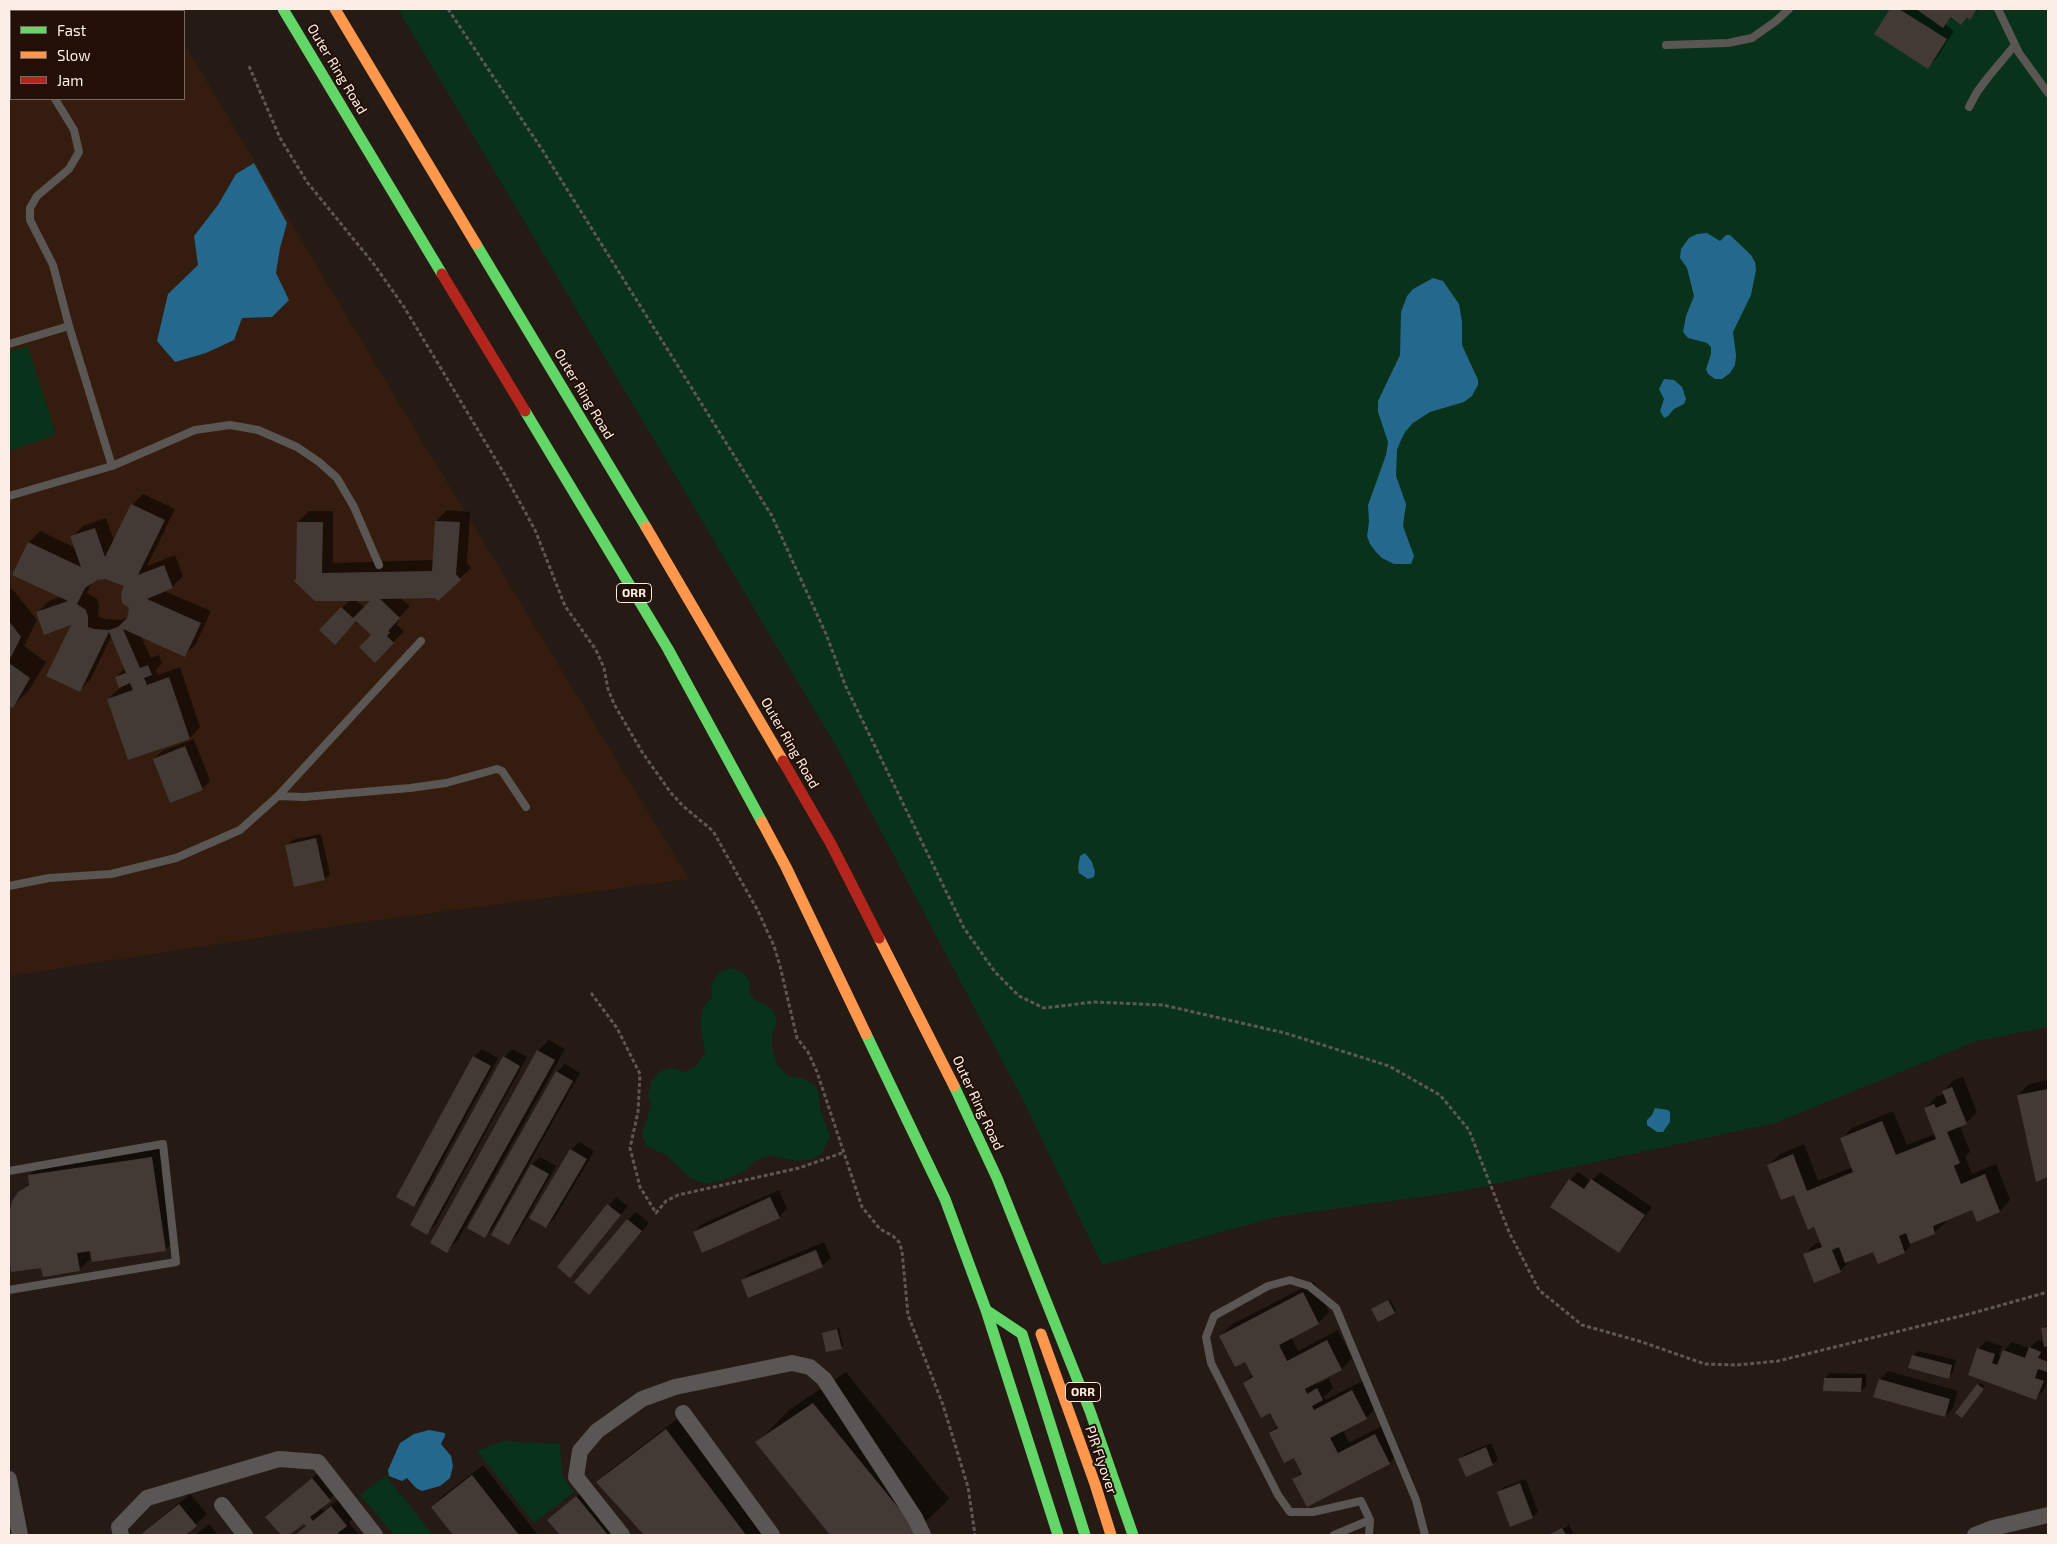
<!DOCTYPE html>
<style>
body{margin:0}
#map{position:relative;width:2057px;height:1544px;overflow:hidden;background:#251a14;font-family:"Exo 2",sans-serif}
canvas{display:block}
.frame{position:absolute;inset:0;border:10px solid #fceee6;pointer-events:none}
.legend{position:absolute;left:10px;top:10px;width:175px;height:90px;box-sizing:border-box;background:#220f05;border:1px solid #79685f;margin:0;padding:6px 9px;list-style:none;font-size:15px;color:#fceee6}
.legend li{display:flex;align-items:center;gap:10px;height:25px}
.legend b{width:25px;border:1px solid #79685f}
</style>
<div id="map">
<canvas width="2057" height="1544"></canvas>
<div class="frame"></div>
<ul class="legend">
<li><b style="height:6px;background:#63d668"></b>Fast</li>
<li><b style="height:6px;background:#ff974d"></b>Slow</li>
<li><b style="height:6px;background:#b3261e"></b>Jam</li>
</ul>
</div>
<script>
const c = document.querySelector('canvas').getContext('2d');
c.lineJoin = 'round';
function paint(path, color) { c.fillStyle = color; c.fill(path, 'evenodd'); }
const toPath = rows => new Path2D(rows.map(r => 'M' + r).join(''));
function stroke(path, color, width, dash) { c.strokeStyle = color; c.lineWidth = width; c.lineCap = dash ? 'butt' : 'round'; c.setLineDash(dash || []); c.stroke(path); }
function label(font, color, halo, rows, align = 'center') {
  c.font = font + ' "Exo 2",sans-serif'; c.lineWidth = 4; c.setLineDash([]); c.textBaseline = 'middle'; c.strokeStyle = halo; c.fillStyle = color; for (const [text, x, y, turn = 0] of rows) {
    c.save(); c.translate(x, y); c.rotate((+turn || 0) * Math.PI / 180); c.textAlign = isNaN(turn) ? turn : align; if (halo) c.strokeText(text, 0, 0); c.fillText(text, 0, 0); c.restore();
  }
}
paint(toPath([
 [9,9,163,9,165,11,11,11,11,99,184,99,184,43,399,403,689,879,349,924,9,976]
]), '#341c0e');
paint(toPath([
 [398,9,2048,9,2048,1027,1977,1041,1775,1123,1462,1191,1276,1217,1102,1265,1024,1102,837,748],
 [28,346,56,435,9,451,9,352],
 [731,968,743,972,750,981,749,992,755,1000,763,1003,774,1011,777,1023,772,1034,772,1050,778,1066,788,1076,802,1078,815,1085,819,1093,820,1108,830,1136,822,1154,809,1160,796,1161,770,1155,755,1161,745,1171,721,1181,704,1184,689,1177,666,1155,646,1146,642,1134,651,1106,648,1096,652,1081,660,1071,672,1068,685,1072,696,1066,705,1053,700,1023,703,1007,712,997,711,983,720,972],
 [502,1441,560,1444,562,1475,574,1492,534,1523,477,1451],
 [386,1476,433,1535,394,1535,360,1495]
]), '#083219');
paint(toPath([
 [254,163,287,223,280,248,276,273,289,300,272,317,242,318,234,340,206,353,175,362,157,341,168,294,198,265,194,236,218,205,236,174],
 [1707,233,1720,241,1726,235,1730,235,1751,255,1755,262,1756,270,1751,295,1733,332,1736,355,1735,365,1730,373,1722,379,1715,379,1708,374,1706,369,1711,354,1711,347,1707,343,1688,338,1683,332,1686,316,1694,296,1687,268,1680,258,1681,249,1689,238,1697,234],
 [1433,278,1443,281,1459,304,1462,322,1462,345,1478,380,1478,385,1472,396,1464,402,1430,412,1413,423,1405,432,1401,440,1397,450,1396,476,1406,504,1403,526,1414,556,1411,564,1394,564,1382,558,1375,551,1370,544,1367,536,1369,522,1368,505,1386,455,1388,442,1378,412,1378,401,1400,355,1401,312,1407,296,1413,289],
 [1664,379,1674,380,1682,387,1686,399,1684,404,1674,409,1668,416,1664,418,1660,411,1664,399,1659,389],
 [1085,853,1092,862,1095,872,1094,877,1088,879,1079,873,1078,867,1080,856],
 [1655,1108,1668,1110,1670,1112,1670,1122,1663,1132,1657,1132,1647,1125,1647,1120,1652,1115],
 [429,1430,445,1433,445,1436,441,1444,451,1456,453,1466,450,1478,440,1486,422,1491,416,1488,407,1478,402,1481,389,1476,388,1470,400,1443,414,1434]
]), '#24688e');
paint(toPath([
 [9,9,33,9,34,11,11,11,11,13],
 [43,9,118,9,113,11,39,11],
 [1892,9,1979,9,1970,18,1968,16,1961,23,1952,17,1945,24,1954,31,1936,59,1928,67,1876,34],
 [143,494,175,509,147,566,175,555,183,576,172,587,164,591,211,611,196,644,185,655,141,636,151,658,159,655,162,663,156,670,158,675,180,667,200,727,188,740,108,699,120,688,116,677,125,668,112,635,90,680,79,691,74,623,38,612,49,601,61,597,14,574,29,542,40,531,76,548,72,537,83,526,106,518,114,541,132,505],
 [106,578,126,586,130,607,128,617,121,620,105,619,98,616,99,605,97,599,87,593,92,581],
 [447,510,470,512,467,563,471,568,438,599,436,597,400,598,410,606,398,619,399,621,396,624,404,631,375,661,373,635,357,620,345,632,342,608,350,600,297,579,298,522,309,511,333,511,333,563,433,560,436,521],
 [355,600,373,600,365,608],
 [9,587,14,591,37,620,24,646,46,662,29,690,13,706,9,705],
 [194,739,210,781,202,789,154,759,162,751],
 [321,834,330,874,325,879,287,846,292,840],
 [549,1040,565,1049,458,1240,447,1251,538,1051],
 [482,1049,498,1058,422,1198,414,1206,474,1057],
 [512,1049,527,1057,435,1225,427,1233,504,1057],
 [565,1064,580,1073,493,1228,485,1236,557,1072],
 [1963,1077,1977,1112,1966,1123,1960,1126,1970,1152,1965,1156,1972,1174,1996,1164,2010,1200,2000,1211,1973,1209,1945,1220,1946,1222,1935,1232,1915,1240,1905,1252,1874,1251,1851,1260,1840,1271,1804,1255,1815,1244,1821,1241,1815,1225,1795,1194,1769,1165,1780,1154,1804,1144,1818,1181,1853,1167,1841,1139,1852,1128,1893,1111,1907,1145,1935,1134,1925,1108,1936,1097,1944,1094,1943,1091,1954,1080],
 [2048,1080,2048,1176,2037,1180,2018,1095,2029,1084],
 [579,1142,594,1151,554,1219,546,1227,571,1150],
 [162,1147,176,1239,165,1250,89,1250,90,1259,79,1270,42,1266,12,1271,9,1239,13,1202,30,1181,29,1176,40,1165],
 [540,1157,556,1166,517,1235,509,1243,532,1165],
 [1578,1172,1591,1181,1600,1172,1652,1207,1627,1243,1619,1251,1570,1180],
 [779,1190,787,1209,779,1217,694,1232,702,1224],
 [616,1197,628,1206,578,1268,558,1267],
 [636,1212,649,1223,597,1285,628,1220],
 [824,1242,831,1258,822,1266,742,1281,750,1273],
 [1314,1282,1329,1312,1318,1323,1291,1337,1298,1351,1338,1330,1352,1358,1342,1369,1317,1382,1318,1384,1329,1378,1333,1388,1324,1397,1325,1400,1364,1380,1377,1407,1366,1418,1343,1430,1349,1443,1386,1424,1400,1452,1390,1463,1307,1506,1294,1479,1302,1471,1295,1457,1270,1433,1278,1426,1271,1411,1244,1383,1253,1374,1246,1360,1220,1336,1231,1325],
 [1390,1299,1396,1310,1394,1312,1375,1307],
 [2048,1324,2048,1345,2046,1350,2048,1351,2048,1369,2046,1371,2048,1372,2048,1379,2044,1390,2036,1398,1969,1374,1978,1349,1986,1341,2002,1346,1999,1355,2002,1356,2004,1350,2012,1342,2029,1348,2038,1340,2044,1342,2042,1329],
 [839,1328,843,1345,841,1348,823,1333],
 [1918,1351,1956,1360,1953,1372,1948,1377,1913,1356],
 [1888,1371,1958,1391,1953,1408,1945,1416,1880,1380],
 [846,1372,949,1499,912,1535,832,1535,757,1443,789,1410],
 [1830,1373,1866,1374,1866,1386,1861,1391,1825,1378],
 [1980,1383,1985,1386,1964,1414,1978,1385],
 [677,1419,765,1535,645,1535,598,1482,609,1471],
 [1491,1443,1498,1459,1493,1464,1466,1475,1460,1460,1465,1454],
 [483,1465,538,1535,454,1535,433,1507,443,1496],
 [324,1468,341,1489,321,1507,324,1511,342,1496,357,1514,349,1523,359,1535,296,1535,307,1525,304,1522,288,1535,282,1535,267,1517],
 [1526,1479,1538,1512,1533,1517,1499,1492,1504,1487],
 [585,1489,623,1535,562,1535,549,1520],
 [190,1494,207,1514,188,1532,191,1535,140,1535],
 [1568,1523,1574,1535,1550,1535,1568,1526],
 [209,1524,218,1535,195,1535]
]), '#0007');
paint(toPath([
 [9,9,20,9,17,11,11,11,11,16],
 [49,9,120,9,116,11,45,11],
 [1890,9,1899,9,1947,39,1928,69,1874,34],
 [1916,9,1977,9,1970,20,1967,17,1961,25,1951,17,1943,28],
 [131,504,165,520,138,575,164,565,173,588,147,599,201,623,185,657,123,629,140,668,148,665,152,675,144,678,147,685,169,677,190,739,128,760,107,699,133,690,130,683,119,688,115,677,126,673,109,632,80,692,46,676,71,625,44,635,36,612,68,601,12,575,28,542,81,567,70,536,95,528,105,557],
 [105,579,124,586,121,594,122,603,129,608,127,618,118,627,109,630,94,629,88,627,88,617,86,610,77,604,85,588,97,580],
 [435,521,460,522,456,574,461,580,438,601,435,598,380,599,400,618,388,631,390,632,387,636,394,643,375,663,359,647,371,635,356,621,335,645,319,630,341,607,353,618,370,601,315,601,296,583,294,581,296,579,297,522,323,522,322,573,432,571],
 [9,621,21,637,9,661],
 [9,663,30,678,13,708,9,706],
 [185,746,203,790,170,803,153,759],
 [316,838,325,880,294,887,285,845],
 [537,1050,555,1060,447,1253,430,1243],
 [473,1056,491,1066,414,1207,396,1197],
 [503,1056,520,1066,427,1235,410,1225],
 [556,1071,573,1081,485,1238,467,1228],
 [1952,1087,1967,1124,1947,1132,1960,1163,1954,1166,1961,1184,1985,1174,2000,1212,1977,1222,1972,1210,1933,1226,1935,1234,1910,1244,1906,1233,1899,1236,1905,1253,1878,1264,1873,1252,1845,1263,1839,1247,1832,1250,1841,1272,1814,1283,1803,1254,1822,1247,1814,1227,1808,1230,1794,1195,1781,1200,1767,1165,1793,1154,1807,1191,1853,1172,1840,1138,1882,1121,1896,1155,1936,1139,1924,1108,1934,1104,1936,1108,1947,1103,1942,1091],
 [2048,1089,2048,1177,2036,1182,2017,1095],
 [570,1149,587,1159,546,1228,529,1218],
 [152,1157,166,1251,92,1262,90,1251,77,1253,80,1271,43,1277,41,1268,11,1272,9,1254,9,1215,12,1201,18,1192,29,1185,28,1175],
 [531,1164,549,1174,509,1245,491,1235],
 [1569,1179,1584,1189,1591,1179,1645,1215,1619,1253,1550,1207],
 [770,1197,780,1218,702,1253,693,1232],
 [607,1204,621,1215,570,1278,557,1267],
 [627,1219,642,1231,589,1295,574,1282],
 [816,1250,823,1267,748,1298,741,1280],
 [1303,1292,1319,1324,1279,1345,1287,1361,1327,1340,1342,1370,1305,1389,1307,1394,1317,1388,1323,1400,1312,1406,1314,1410,1352,1390,1367,1419,1330,1438,1338,1453,1375,1434,1390,1464,1307,1507,1292,1479,1302,1474,1294,1458,1284,1463,1269,1433,1278,1428,1270,1413,1261,1418,1243,1383,1253,1377,1245,1362,1235,1367,1219,1336],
 [1388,1300,1395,1313,1378,1322,1371,1309],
 [2048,1327,2048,1346,2044,1347,2041,1328],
 [837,1329,842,1349,826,1352,822,1333],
 [2029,1347,2041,1352,2038,1358,2048,1362,2047,1372,2038,1369,2035,1378,2044,1381,2036,1400,1968,1375,1977,1348,1995,1354,1992,1363,1997,1365,2003,1350,2025,1358],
 [1912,1355,1952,1365,1949,1379,1908,1368],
 [1824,1378,1862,1378,1861,1392,1823,1391],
 [1879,1379,1950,1399,1945,1417,1873,1397],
 [1977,1384,1984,1389,1962,1418,1955,1413],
 [813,1403,918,1532,914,1535,830,1535,755,1442],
 [666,1429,746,1535,644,1535,596,1482],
 [1486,1447,1493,1465,1466,1477,1458,1459],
 [472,1475,519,1535,453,1535,431,1507],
 [312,1478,331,1501,310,1517,313,1521,331,1506,347,1526,338,1533,339,1535,295,1535,306,1526,304,1524,289,1535,281,1535,265,1517],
 [1520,1483,1533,1518,1510,1527,1497,1492],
 [576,1496,608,1535,560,1535,547,1520],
 [179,1504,197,1526,186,1535,140,1535],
 [1562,1528,1566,1535,1548,1535]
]), '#443a35');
stroke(toPath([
 [448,9,543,151,772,516,826,634,846,687,964,928,995,972,1019,996,1044,1008,1094,1002,1163,1005,1285,1033,1389,1066,1440,1095,1469,1130,1509,1232,1539,1290,1582,1325,1639,1341,1705,1364,1737,1365,1778,1361,1973,1313,2048,1292],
 [249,66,280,138,307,182,373,263,404,307,505,475,535,530,565,606,596,650,604,668,608,689,614,704,642,752,671,793,683,806,713,831,758,911,774,946,780,966,797,1038,808,1052,817,1072,862,1207,880,1229,893,1236,899,1242,902,1251,908,1315,943,1405,968,1487,975,1535],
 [591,993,617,1028,640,1074,638,1112,630,1148,640,1187,656,1213,666,1201,678,1195,799,1168,842,1153]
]), '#5e5855', 3, [4, 2.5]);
stroke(toPath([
 [1998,9,2019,53,2048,93],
 [146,11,146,9],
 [9,26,11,29],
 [1666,45,1728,43,1752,38,1776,21,1789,9],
 [55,99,74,130,79,152,69,169,37,196,30,208,30,220,53,265,69,326,112,466],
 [1969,107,1977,92,1989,76,2015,45],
 [9,344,69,326],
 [9,496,112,466,195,430,230,425,258,430,297,447,319,462,337,478,354,507,379,565],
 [278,796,304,797,410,788,446,783,497,769,502,771,526,807],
 [9,886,49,878,111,874,176,858,240,830,278,796,421,641],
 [9,1171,163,1144,176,1262,9,1290],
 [1334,1535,1370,1520],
 [1369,1535,1370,1520,1361,1501,1313,1512,1290,1512,1278,1495,1211,1363,1206,1337,1214,1316,1268,1286,1290,1280,1309,1286,1336,1308,1416,1500,1425,1535]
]), '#5a5653', 8);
stroke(toPath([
 [683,1413,772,1535],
 [9,1479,20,1535],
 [222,1505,245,1535],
 [121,1535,119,1527,147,1498,279,1459,318,1462,375,1535],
 [622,1535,576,1477,580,1451,597,1431,642,1399,675,1387,792,1363,810,1367,824,1379,915,1518,923,1535],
 [1975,1535,1993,1528,2048,1515]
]), '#5a5653', 16);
stroke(toPath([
 [283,9,442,274],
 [476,244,646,527],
 [525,411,668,649,762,822],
 [866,1034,945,1199,986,1310,1058,1535],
 [954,1086,997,1178,1090,1411,1133,1535],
 [986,1310,1022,1334,1085,1535]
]), '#63d668', 11);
stroke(toPath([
 [335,9,476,244],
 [646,527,783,761],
 [762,822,786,867,866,1034],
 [879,938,954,1086],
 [1041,1334,1095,1484,1111,1535]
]), '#ff974d', 11);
stroke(toPath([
 [442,274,525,411],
 [783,761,831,844,879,938]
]), '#b3261e', 11);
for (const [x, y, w] of [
 [634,593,35],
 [1083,1392,35]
]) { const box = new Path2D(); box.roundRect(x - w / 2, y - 9.5, w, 19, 4); c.fillStyle = '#220f05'; c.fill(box); stroke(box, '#fceee6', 1); }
label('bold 12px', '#fceee6', null, [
 ["ORR",634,593],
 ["ORR",1083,1392]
]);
label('14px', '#fceee6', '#220f05', [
 ["Outer Ring Road",337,69,59],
 ["Outer Ring Road",584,394,59],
 ["Outer Ring Road",790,743,60],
 ["Outer Ring Road",978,1103,65],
 ["PJR Flyover",1101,1460,71]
]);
</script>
